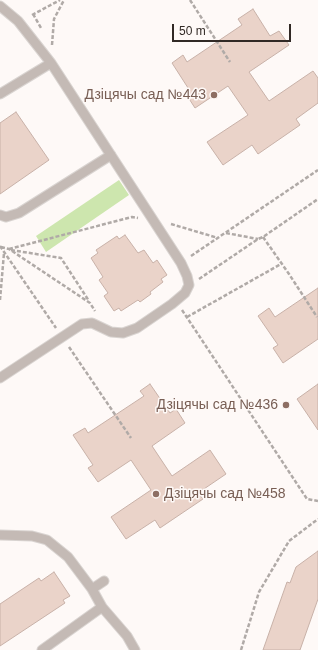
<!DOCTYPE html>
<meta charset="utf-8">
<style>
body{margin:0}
#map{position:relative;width:318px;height:650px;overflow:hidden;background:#fef9f7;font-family:Arial,sans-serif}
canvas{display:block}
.scale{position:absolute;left:172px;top:24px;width:119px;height:18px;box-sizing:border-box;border:2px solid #312925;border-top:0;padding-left:5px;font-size:12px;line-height:14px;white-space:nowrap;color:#312925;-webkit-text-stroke:3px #fef9f7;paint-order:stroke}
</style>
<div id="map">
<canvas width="318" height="650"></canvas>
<div class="scale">50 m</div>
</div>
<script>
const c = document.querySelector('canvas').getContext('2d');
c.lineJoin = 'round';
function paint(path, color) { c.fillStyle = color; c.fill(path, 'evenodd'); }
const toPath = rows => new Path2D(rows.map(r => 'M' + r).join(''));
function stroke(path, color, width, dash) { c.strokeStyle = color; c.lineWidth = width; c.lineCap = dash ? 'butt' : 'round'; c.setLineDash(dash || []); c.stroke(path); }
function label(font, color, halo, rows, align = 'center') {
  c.font = font + ' Arial,sans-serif'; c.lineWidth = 3; c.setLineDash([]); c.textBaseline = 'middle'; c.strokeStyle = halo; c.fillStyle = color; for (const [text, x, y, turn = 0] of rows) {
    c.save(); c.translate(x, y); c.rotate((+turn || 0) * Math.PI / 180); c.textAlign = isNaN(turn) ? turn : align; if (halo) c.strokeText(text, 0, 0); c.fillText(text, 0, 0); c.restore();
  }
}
paint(toPath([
 [119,180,129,195,46,252,36,236]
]), '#cde6ae');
const building = toPath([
 [253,9,270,36,279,31,289,45,249,72,269,101,313,71,318,78,318,103,296,119,300,125,258,154,252,145,223,165,207,142,248,115,228,86,195,108,186,94,190,91,172,63,183,55,187,62,242,25,238,19,253,9],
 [16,112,49,160,0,194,0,123,16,112],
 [125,235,138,253,144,250,153,263,157,260,167,275,161,279,163,282,150,292,151,294,140,302,138,300,121,311,119,308,114,311,104,296,108,293,99,280,103,277,91,258,98,253,96,250,117,236,119,239,125,235],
 [318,288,318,339,283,363,273,348,278,345,258,316,269,308,275,317,318,288],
 [150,384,170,413,176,409,185,423,152,446,172,476,210,450,226,474,198,493,203,499,160,528,155,520,126,539,111,517,151,490,131,460,98,482,88,468,93,465,73,435,85,428,88,433,144,396,140,391,150,384],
 [318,384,318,430,297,399,318,384],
 [318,551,318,599,300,650,263,650,287,582,290,583,296,567,318,551],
 [54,572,70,596,63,600,65,603,0,646,0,604,39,578,41,581,54,572]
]);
paint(building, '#ead3c9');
stroke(building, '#c8b1a8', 1);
const lane = toPath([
 [0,6,18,21,51,63,181,263,187,276,189,285,185,293,172,304,137,328,123,333,111,332,92,323,82,324,0,378],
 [0,94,51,63],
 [0,215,6,217,19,213,111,155],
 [0,535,32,536,47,540,68,557,92,589],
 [104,581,92,589,102,607,127,636,135,650],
 [42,650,102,607]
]);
stroke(lane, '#d9d4d1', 11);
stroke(toPath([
 [190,0,230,62],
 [33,14,41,28],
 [32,15,60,0],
 [52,45,54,19,64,0],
 [171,224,218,238],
 [226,233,258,239],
 [263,237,289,274,317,317],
 [0,246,56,328],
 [1,247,9,249,90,303,95,311],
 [9,249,132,217,138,218],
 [11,250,61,258,89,301],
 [191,256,318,170],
 [199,279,258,239,263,237,318,199],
 [0,300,4,253],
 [182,310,307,499,318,501],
 [187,317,281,264],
 [69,347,131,438],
 [241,650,259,592,289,541,318,519]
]), '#b0aaa7', 2.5, [4, 2]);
stroke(lane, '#c4bab5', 9);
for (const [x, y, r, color] of [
 [214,95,4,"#8d6e63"],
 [286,405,4,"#8d6e63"],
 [156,494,4,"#8d6e63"]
]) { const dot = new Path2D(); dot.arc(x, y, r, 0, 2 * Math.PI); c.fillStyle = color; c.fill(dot); stroke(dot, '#fef9f7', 1.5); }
label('14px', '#785e54', '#fef9f7', [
 ["Дзіцячы сад №443",206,95],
 ["Дзіцячы сад №436",278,405],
 ["Дзіцячы сад №458",164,494,"left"]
], 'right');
</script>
